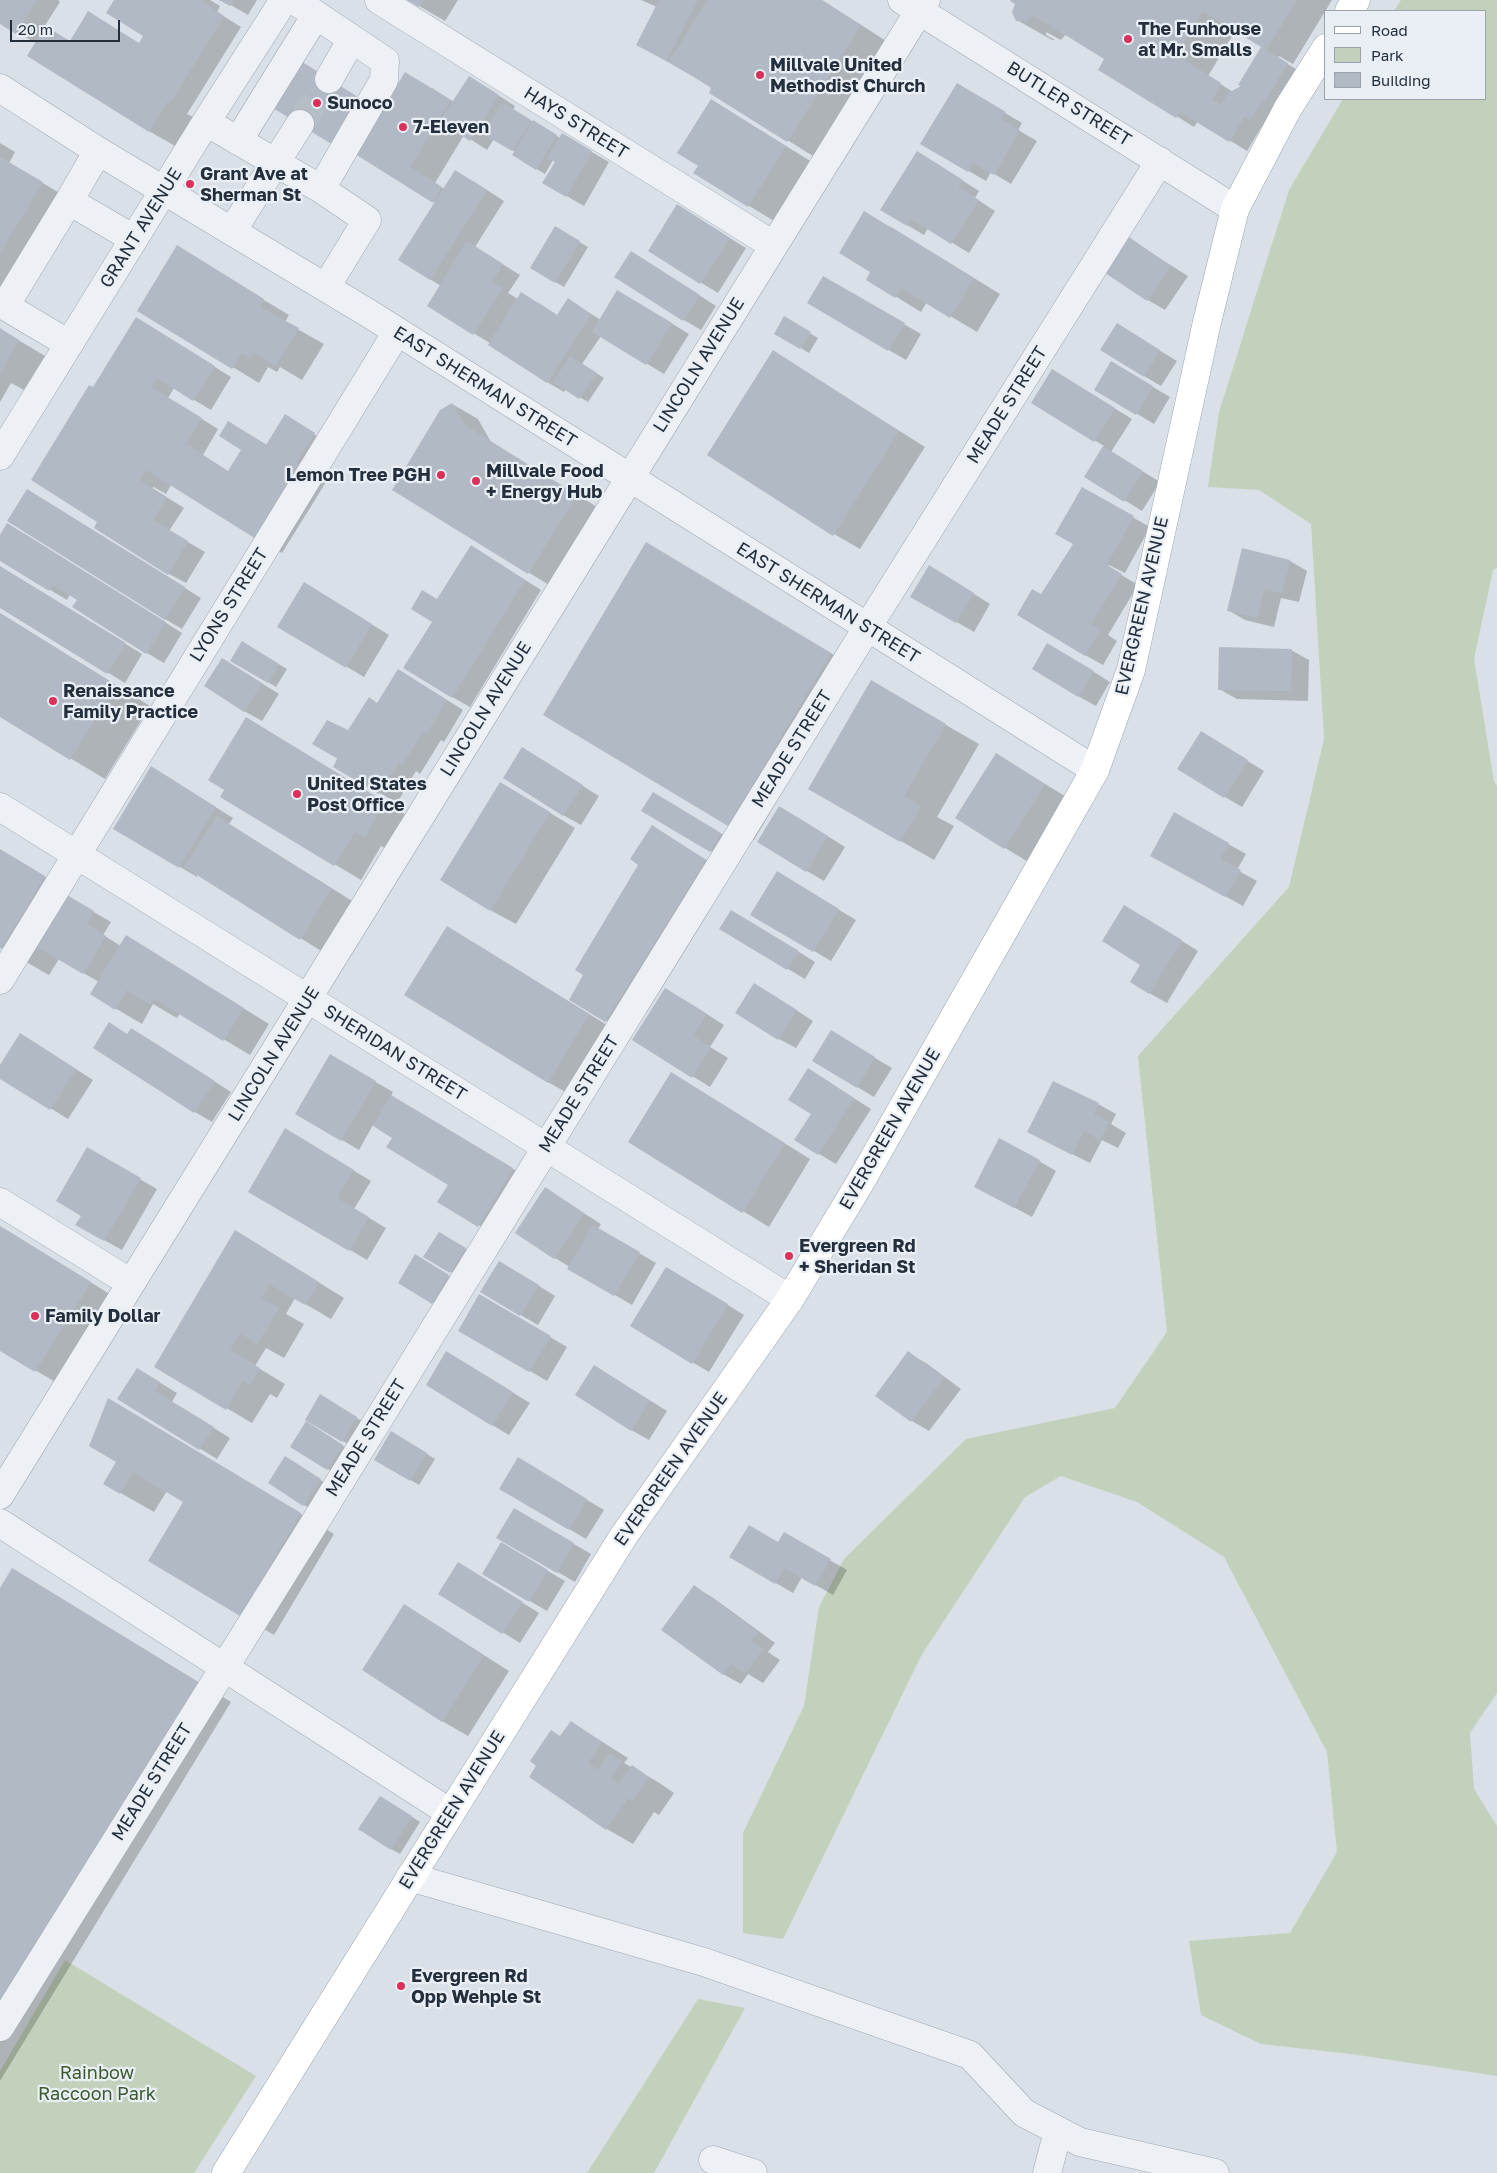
<!DOCTYPE html>
<style>
body{margin:0}
#map{position:relative;width:1497px;height:2173px;overflow:hidden;background:#dae0e7;font-family:"Golos Text",sans-serif}
canvas{display:block}
.legend{position:absolute;left:1324px;top:10px;width:162px;height:90px;box-sizing:border-box;background:#e9eff4;border:1px solid #9aa2ab;margin:0;padding:6px 9px;list-style:none;font-size:15px;color:#232f3d}
.legend li{display:flex;align-items:center;gap:10px;height:25px}
.legend b{width:25px;border:1px solid #9aa2ab}
.scale{position:absolute;left:10px;top:20px;width:110px;height:22px;box-sizing:border-box;border:2px solid #232f3d;border-top:0;padding-left:6px;font-size:15px;line-height:18px;white-space:nowrap;color:#232f3d;-webkit-text-stroke:4px #e9eff4;paint-order:stroke}
</style>
<div id="map">
<canvas width="1497" height="2173"></canvas>
<ul class="legend">
<li><b style="height:6px;background:#fff"></b>Road</li>
<li><b style="height:14px;background:#c2d1bb"></b>Park</li>
<li><b style="height:14px;background:#b1bac4"></b>Building</li>
</ul>
<div class="scale">20 m</div>
</div>
<script>
const c = document.querySelector('canvas').getContext('2d');
c.lineJoin = 'round';
function paint(path, color) { c.fillStyle = color; c.fill(path, 'evenodd'); }
const toPath = rows => new Path2D(rows.map(r => 'M' + r).join(''));
function stroke(path, color, width, dash) { c.strokeStyle = color; c.lineWidth = width; c.lineCap = dash ? 'butt' : 'round'; c.setLineDash(dash || []); c.stroke(path); }
function label(font, color, halo, rows, align = 'center') {
  c.font = font + ' "Golos Text",sans-serif'; c.lineWidth = 4.5; c.setLineDash([]); c.textBaseline = 'middle'; c.strokeStyle = halo; c.fillStyle = color; for (const [text, x, y, turn = 0] of rows) {
    c.save(); c.translate(x, y); c.rotate((+turn || 0) * Math.PI / 180); c.textAlign = isNaN(turn) ? turn : align; if (halo) c.strokeText(text, 0, 0); c.fillText(text, 0, 0); c.restore();
  }
}
paint(toPath([
 [1401,0,1497,0,1497,568,1493,570,1474,659,1494,781,1497,786,1497,1693,1470,1733,1474,1789,1497,1826,1497,2076,1351,2054,1261,2044,1201,2015,1189,1941,1290,1933,1337,1852,1327,1752,1224,1557,1137,1502,1061,1476,1025,1497,921,1656,783,1939,743,1933,743,1833,804,1706,819,1607,844,1559,966,1439,1115,1408,1167,1332,1138,1056,1289,887,1324,739,1311,524,1259,490,1208,487,1219,412,1289,190,1343,99,1486,99,1486,11,1394,11],
 [65,1960,256,2076,194,2173,0,2173,0,2071],
 [698,1999,745,2008,654,2173,587,2173]
]), '#c2d1bb');
paint(toPath([
 [0,0,58,0,60,2,44,27,70,42,140,44,145,36,116,0,210,0,220,6,217,12,241,27,187,114,193,117,175,146,149,131,36,43,0,23],
 [222,0,257,0,248,15],
 [409,0,458,0,445,21],
 [641,0,822,0,894,46,821,161,710,92,713,88,654,54,657,7],
 [1013,0,1332,0,1293,64,1279,56,1278,58,1296,69,1273,107,1279,111,1268,129,1262,126,1247,151,1198,121,1194,127,1149,99,1106,59,1066,34,1061,40,1046,32,1046,35,1055,40,1052,40,1017,20,1016,3],
 [1236,30,1263,47,1243,86,1233,92,1208,76],
 [470,77,515,106,513,110,560,138,562,135,609,162,584,206,544,183,557,162,553,160,545,174,513,155,515,152,494,139,487,150,464,135,435,183,444,189,473,181,504,201,475,247,520,275,508,293,518,299,539,303,558,316,568,300,601,320,635,301,689,334,664,374,601,336,582,364,604,378,588,402,566,389,564,392,547,382,490,343,428,306,441,286,399,260,436,203,357,154,432,88,454,102],
 [957,85,1022,123,1018,130,1037,141,1011,184,991,172,986,181,922,144],
 [711,100,812,162,774,221,695,173,700,165],
 [0,143,15,152,9,163,68,198,0,304],
 [935,163,979,191,975,198,995,211,969,253,928,228,924,235,907,225],
 [694,216,746,248,718,293,649,251],
 [891,227,1000,294,977,332,927,302,921,312,867,279],
 [556,228,588,247,564,287,532,268],
 [1129,239,1188,276,1165,310,1148,300],
 [649,263,716,306,701,330,684,320],
 [824,278,921,334,906,360,808,303],
 [234,282,289,315,285,322,324,344,302,380,280,367,277,372,268,367,259,383,178,334],
 [784,318,818,338,809,353,776,333],
 [0,329,45,356,24,390,11,383,0,402],
 [154,329,231,377,211,410,174,388,168,398,218,429,203,455,229,472,243,449,229,422,267,445,285,416,322,439,304,468,326,482,282,553,171,485,166,494,154,487,152,488,184,508,169,531,205,552,186,583,169,574,99,522,94,388],
 [1134,335,1177,361,1161,386,1144,376],
 [774,352,925,447,860,549,834,534],
 [1112,363,1170,397,1154,424,1096,389],
 [1070,381,1132,419,1111,452,1160,482,1142,511,1086,476,1104,446,1033,403],
 [452,404,478,419,491,442,602,510,554,588,394,490],
 [1082,489,1150,527,1125,573,1109,565,1108,567,1138,585,1108,635,1117,641,1103,665,1085,655,1042,596,1074,544],
 [28,490,201,598,182,629,165,619],
 [25,534,182,633,164,663,147,653,79,600,70,594,67,600,0,560,0,537],
 [1243,549,1290,561,1307,571,1299,602,1281,598,1274,627,1245,620,1228,610],
 [489,557,541,590,470,707,452,697,434,621,438,600],
 [672,559,856,668,754,840,729,825],
 [0,567,142,654,125,683,0,607],
 [947,577,990,604,974,632,912,596],
 [322,594,389,635,364,677,279,626],
 [0,613,150,706,105,779,0,716],
 [242,643,287,669,276,687,232,660],
 [1291,650,1309,660,1308,701,1237,699,1219,689],
 [1065,654,1110,682,1096,706,1078,696],
 [239,669,279,694,262,721,244,711],
 [415,680,463,710,444,742,441,740,420,774,416,771,397,803,334,766,348,732,378,704],
 [871,682,979,744,937,817,954,826,934,860,810,789],
 [272,734,411,818,391,851,381,846,361,880,222,797],
 [1218,743,1264,771,1242,807,1225,797],
 [996,754,1078,804,1038,868,956,818],
 [539,759,599,796,581,825,563,815],
 [169,778,233,818,229,824,357,904,326,954,198,874,197,877,115,828],
 [526,798,575,828,516,924,490,910],
 [671,803,738,844,728,861,643,811],
 [1175,814,1246,854,1237,870,1257,881,1243,906,1169,865],
 [797,817,845,847,824,881,807,871],
 [669,837,723,870,701,904,710,910,647,1012,630,1001,614,1025,571,1000],
 [0,850,62,887,39,926,48,931,68,897,111,922,103,935,121,946,152,952,269,1024,250,1055,180,1013,177,1018,153,1004,142,1024,91,994,99,982,59,959,49,975,0,947],
 [777,873,856,920,831,961,752,914],
 [1142,916,1198,951,1167,1003,1149,993,1142,965],
 [749,921,815,962,805,979,788,969],
 [473,942,615,1030,574,1097,548,1082],
 [771,994,813,1021,796,1048,779,1039],
 [683,999,724,1025,710,1047,728,1058,710,1087,634,1040],
 [110,1024,128,1035,148,1039,231,1092,212,1122,195,1112],
 [831,1032,892,1068,874,1097,814,1061],
 [37,1044,93,1080,68,1119,0,1077,0,1067],
 [330,1056,393,1092,391,1096,538,1184,505,1240,439,1202,449,1184,393,1138,373,1125,359,1150,296,1113],
 [825,1080,871,1109,836,1164,796,1140,812,1114],
 [697,1089,810,1159,769,1227,630,1142],
 [1098,1104,1116,1114,1111,1124,1126,1133,1118,1148,1102,1140,1090,1163,1046,1141],
 [303,1140,371,1181,354,1209,386,1228,367,1260,250,1191],
 [87,1149,157,1189,122,1250,77,1225,82,1215],
 [1039,1161,1056,1171,1032,1217,993,1196],
 [546,1189,601,1224,598,1229,656,1263,632,1305,569,1268,570,1267,555,1258],
 [0,1226,116,1298,62,1386,0,1349],
 [440,1233,474,1254,459,1277,425,1256],
 [261,1247,344,1298,331,1319,295,1298,286,1314,304,1324,284,1358,266,1348,255,1366,285,1384,277,1398,270,1394,252,1423,155,1366],
 [415,1256,457,1281,441,1307,399,1283],
 [517,1272,555,1296,538,1325,481,1292],
 [684,1278,744,1315,709,1372,692,1362],
 [480,1296,567,1347,547,1381,460,1330],
 [908,1353,926,1363,961,1389,929,1431,912,1421,877,1395],
 [464,1363,530,1403,509,1435,492,1425],
 [595,1366,667,1411,649,1440,631,1430],
 [154,1379,177,1393,172,1402,230,1438,217,1459,119,1399],
 [321,1396,365,1423,351,1446,307,1419],
 [142,1419,334,1534,274,1635,240,1615,185,1502,167,1491,154,1512,105,1484],
 [314,1428,351,1451,336,1474,291,1446],
 [392,1432,435,1459,419,1485,376,1459],
 [518,1459,604,1510,586,1539,501,1488],
 [294,1462,328,1485,312,1510,269,1483],
 [514,1509,591,1554,575,1582,498,1538],
 [784,1534,847,1570,833,1595,802,1577,793,1593,731,1557,778,1543],
 [519,1554,565,1581,547,1611,530,1601],
 [13,1569,231,1702,0,2081,0,1590],
 [475,1573,539,1613,520,1643,440,1594],
 [695,1587,712,1597,775,1643,768,1652,780,1660,763,1683,748,1674,741,1684,723,1674],
 [430,1621,509,1671,468,1736,442,1721],
 [571,1722,628,1758,624,1763,658,1782,674,1793,659,1815,654,1812,633,1844,607,1829,538,1766],
 [389,1802,420,1822,400,1854,391,1849]
]), '#0003');
paint(toPath([
 [0,0,37,0,16,34,0,24],
 [114,0,201,0,224,16,170,103,167,102,149,132,27,56,45,26,70,41,88,11,139,43,143,36,106,13],
 [219,0,234,0,230,6],
 [407,0,423,0,419,7],
 [659,0,698,0,666,61,636,45],
 [708,0,821,0,861,25,787,142,709,93,711,88,669,61],
 [1011,0,1297,0,1266,50,1288,63,1265,101,1263,100,1250,120,1244,117,1229,142,1180,112,1176,118,1098,70,1104,59,1033,15,1026,22,1016,21,1012,12,1015,4,1010,1],
 [1203,11,1261,47,1238,85,1241,86,1228,93,1221,105,1212,100,1221,83,1176,55],
 [296,58,366,102,338,148,268,105],
 [405,72,451,100,410,167,442,187,433,203,355,154],
 [469,76,499,95,470,141,440,121],
 [957,83,1006,112,1001,119,1020,130,994,175,973,163,968,172,920,144],
 [711,99,786,146,748,207,693,173,698,166,677,153],
 [502,102,531,120,512,151,483,134],
 [533,120,557,135,536,170,512,155],
 [562,133,592,151,566,197,542,183,555,162,547,158],
 [917,151,963,180,958,187,979,200,951,244,911,219,907,226,880,210],
 [0,157,43,182,0,253],
 [455,170,487,190,430,280,398,260],
 [677,204,730,238,700,284,648,251],
 [864,211,974,278,950,318,901,288,895,298,866,280,870,272,839,253],
 [555,226,580,241,555,283,530,268],
 [1129,237,1171,266,1147,301,1105,273],
 [467,241,503,264,492,282,503,288,473,335,427,306],
 [177,245,264,299,260,307,299,328,276,366,254,353,250,358,242,353,232,369,137,311],
 [631,251,700,295,683,321,614,277],
 [823,276,905,323,888,351,807,303],
 [617,290,672,323,646,365,592,332],
 [521,292,557,315,568,298,591,314,547,383,488,345],
 [784,316,811,332,800,349,774,334],
 [136,317,215,366,193,401,157,378,151,387,202,418,186,444,228,471,241,450,219,436,228,421,266,445,285,414,315,433,296,463,301,466,256,539,146,470,139,480,167,497,153,520,188,541,168,575,94,528,97,522,31,480,89,385,93,387],
 [1117,323,1160,350,1144,377,1100,350],
 [0,328,19,340,0,373],
 [773,350,899,431,833,536,707,455],
 [570,356,597,373,579,399,553,382],
 [1111,361,1153,386,1136,415,1094,390],
 [1052,369,1115,408,1094,442,1031,403],
 [452,403,465,425,577,495,528,574,392,490,440,410],
 [1103,446,1143,471,1124,502,1084,477],
 [1082,487,1134,516,1107,564,1087,553,1122,574,1091,624,1100,630,1085,656,1017,615,1032,589,1041,594,1073,544,1055,534],
 [27,489,185,587,165,620,7,521],
 [7,523,166,622,146,654,72,607,77,600,53,585,49,591,0,561,0,535],
 [646,542,831,653,728,826,543,715],
 [471,545,525,580,452,698,403,668,432,622,411,609,422,590,437,599],
 [1242,548,1290,560,1282,593,1264,589,1257,618,1227,611],
 [929,565,974,593,956,623,910,597],
 [0,566,126,643,107,674,0,608],
 [304,582,372,624,346,668,277,627],
 [0,613,116,685,70,760,0,717],
 [242,641,279,664,268,683,230,661],
 [1047,643,1094,671,1078,697,1032,669],
 [1219,647,1292,649,1291,691,1218,690],
 [222,658,262,683,244,712,204,686],
 [398,669,447,700,427,733,423,732,402,765,399,762,379,794,333,767,338,759,312,744,327,720,348,730,369,697,377,703],
 [871,680,946,724,904,796,921,806,900,842,808,789],
 [246,717,385,802,365,837,355,832,334,866,220,797,224,790,208,780],
 [1201,731,1248,760,1224,798,1177,769],
 [522,747,583,785,563,816,503,778],
 [996,753,1045,784,1004,849,955,818],
 [151,766,216,807,179,868,113,829],
 [500,782,550,812,490,911,440,880],
 [653,792,721,833,710,852,641,811],
 [779,806,828,836,806,872,757,842],
 [1174,812,1229,843,1220,859,1241,870,1225,897,1150,856],
 [217,816,331,889,300,940,184,867],
 [652,825,706,860,605,1022,569,1000,583,975,575,970,638,865,630,859],
 [0,849,45,876,1,949,0,948],
 [777,871,839,909,813,952,750,915],
 [67,895,94,911,87,924,106,936,83,974,37,947],
 [1124,905,1182,940,1149,994,1130,982,1140,965,1102,941],
 [731,910,799,951,787,970,719,929],
 [447,926,589,1014,548,1083,404,995],
 [126,935,244,1008,223,1041,154,999,150,1004,127,990,115,1010,90,994],
 [754,983,797,1010,778,1040,735,1013],
 [665,988,707,1014,693,1036,711,1047,692,1078,632,1040],
 [109,1022,127,1034,131,1028,215,1081,194,1113,93,1048],
 [831,1030,875,1057,857,1088,812,1061],
 [20,1033,76,1069,50,1110,0,1079,0,1065],
 [330,1054,376,1081,341,1141,295,1114],
 [808,1068,854,1098,818,1155,794,1140,811,1114,788,1100],
 [671,1072,785,1143,742,1213,628,1142],
 [1053,1081,1099,1103,1094,1114,1109,1122,1100,1140,1084,1131,1072,1155,1027,1132],
 [391,1095,513,1168,478,1227,437,1202,448,1185,386,1147,392,1138,373,1126],
 [285,1128,354,1170,337,1198,369,1217,349,1251,248,1192],
 [999,1138,1040,1160,1014,1208,974,1187],
 [87,1147,141,1178,104,1241,75,1225,81,1216,56,1201],
 [545,1187,584,1213,554,1259,515,1233],
 [593,1225,640,1252,614,1296,567,1269],
 [0,1226,91,1282,35,1372,0,1351],
 [235,1230,319,1282,305,1305,269,1284,261,1298,279,1308,257,1344,240,1333,230,1350,260,1368,250,1385,243,1380,226,1410,154,1367],
 [439,1232,466,1248,450,1273,423,1257],
 [415,1254,449,1275,432,1304,398,1283],
 [499,1261,539,1285,520,1316,480,1292],
 [666,1267,728,1304,692,1364,630,1326],
 [479,1294,551,1336,529,1372,458,1331],
 [446,1351,513,1392,492,1426,426,1385],
 [908,1351,944,1378,911,1422,875,1396],
 [594,1365,650,1401,631,1431,575,1395],
 [137,1368,160,1382,155,1391,214,1427,199,1450,117,1399],
 [320,1394,357,1417,342,1442,305,1420],
 [108,1398,301,1513,240,1616,148,1561,183,1502,133,1472,120,1494,103,1484,116,1462,89,1446],
 [306,1421,343,1445,327,1470,290,1447],
 [391,1431,427,1453,410,1481,374,1460],
 [285,1456,321,1479,303,1506,268,1483],
 [518,1457,587,1499,569,1530,499,1489],
 [514,1508,574,1543,557,1573,496,1538],
 [749,1525,778,1542,784,1532,831,1559,815,1586,784,1568,775,1584,729,1557],
 [501,1542,548,1570,529,1602,482,1574],
 [458,1562,523,1602,502,1634,438,1594],
 [12,1568,198,1682,0,2006,0,1588],
 [694,1585,758,1632,751,1641,763,1649,745,1674,731,1664,723,1675,661,1630],
 [404,1604,484,1655,442,1722,362,1670],
 [571,1721,602,1742,588,1763,598,1770,610,1753,622,1762,611,1778,619,1784,632,1765,649,1777,632,1801,628,1798,606,1830,529,1777,536,1766,530,1761,551,1730,560,1736],
 [380,1796,412,1816,391,1850,358,1829]
]), '#b1bac4');
stroke(toPath([
 [300,124,329,79]
]), '#b5bdc5', 28, [28, 14]);
const minor = toPath([
 [379,0,773,245],
 [902,0,1235,209],
 [329,79,352,39],
 [0,88,98,151,368,313,1095,770],
 [206,122,321,189,384,80,385,61,294,0],
 [238,141,316,15],
 [321,189,367,220,326,287],
 [69,201,98,151],
 [232,231,300,124],
 [69,344,5,306,69,201,134,239],
 [0,456,206,122,284,0],
 [0,807,790,1299],
 [0,980,397,332],
 [0,1202,131,1283],
 [0,1495,926,0],
 [0,1523,449,1812],
 [410,1877,704,1962,970,2055,1024,2113,1080,2142,1215,2173],
 [0,2027,312,1527,867,628,1160,161],
 [713,2160,753,2173],
 [1047,2173,1058,2131]
]);
const major = toPath([
 [1349,11,1356,0],
 [226,2173,623,1537,790,1299,861,1181,1095,770,1131,670,1207,322,1235,209,1288,108,1326,48]
]);
stroke(minor, '#9fa7b1', 29);
stroke(major, '#99a5b3', 29);
stroke(minor, '#edf0f5', 28);
stroke(major, '#fff', 28);
for (const [x, y, r, color] of [
 [1128,39,5,"#d93159"],
 [760,75,5,"#d93159"],
 [317,103,5,"#d93159"],
 [403,127,5,"#d93159"],
 [190,184,5,"#d93159"],
 [441,475,5,"#d93159"],
 [476,481,5,"#d93159"],
 [53,701,5,"#d93159"],
 [297,794,5,"#d93159"],
 [789,1256,5,"#d93159"],
 [35,1316,5,"#d93159"],
 [401,1986,5,"#d93159"]
]) { const dot = new Path2D(); dot.arc(x, y, r, 0, 2 * Math.PI); c.fillStyle = color; c.fill(dot); stroke(dot, '#e9eff4', 2); }
label('bold 18px', '#232f3d', '#e9eff4', [
 ["The Funhouse",1138,29],
 ["at Mr. Smalls",1138,50],
 ["Millvale United",770,65],
 ["Methodist Church",770,86],
 ["Sunoco",327,103],
 ["7-Eleven",413,127],
 ["Grant Ave at",200,174],
 ["Sherman St",200,195],
 ["Millvale Food",486,471],
 ["+ Energy Hub",486,492],
 ["Lemon Tree PGH",431,475,"right"],
 ["Renaissance",63,691],
 ["Family Practice",63,712],
 ["United States",307,784],
 ["Post Office",307,805],
 ["Evergreen Rd",799,1246],
 ["+ Sheridan St",799,1267],
 ["Family Dollar",45,1316],
 ["Evergreen Rd",411,1976],
 ["Opp Wehple St",411,1997]
], 'left');
label('18px', '#232f3d', '#e9eff4', [
 ["BUTLER STREET",1069,104,32],
 ["HAYS STREET",576,123,32],
 ["GRANT AVENUE",141,228,-58],
 ["LINCOLN AVENUE",699,365,-58],
 ["EAST SHERMAN STREET",485,387,32],
 ["MEADE STREET",1007,405,-58],
 ["EAST SHERMAN STREET",828,603,32],
 ["LYONS STREET",229,605,-58],
 ["EVERGREEN AVENUE",1142,606,-77],
 ["LINCOLN AVENUE",486,709,-58],
 ["MEADE STREET",792,749,-58],
 ["SHERIDAN STREET",395,1053,32],
 ["LINCOLN AVENUE",274,1054,-58],
 ["MEADE STREET",579,1094,-58],
 ["EVERGREEN AVENUE",890,1129,-60],
 ["MEADE STREET",366,1438,-58],
 ["EVERGREEN AVENUE",671,1469,-55],
 ["MEADE STREET",152,1782,-58],
 ["EVERGREEN AVENUE",452,1810,-58]
]);
label('18px', '#3b5a2f', '#e9eff4', [
 ["Rainbow",97,2073],
 ["Raccoon Park",97,2094]
]);
</script>
